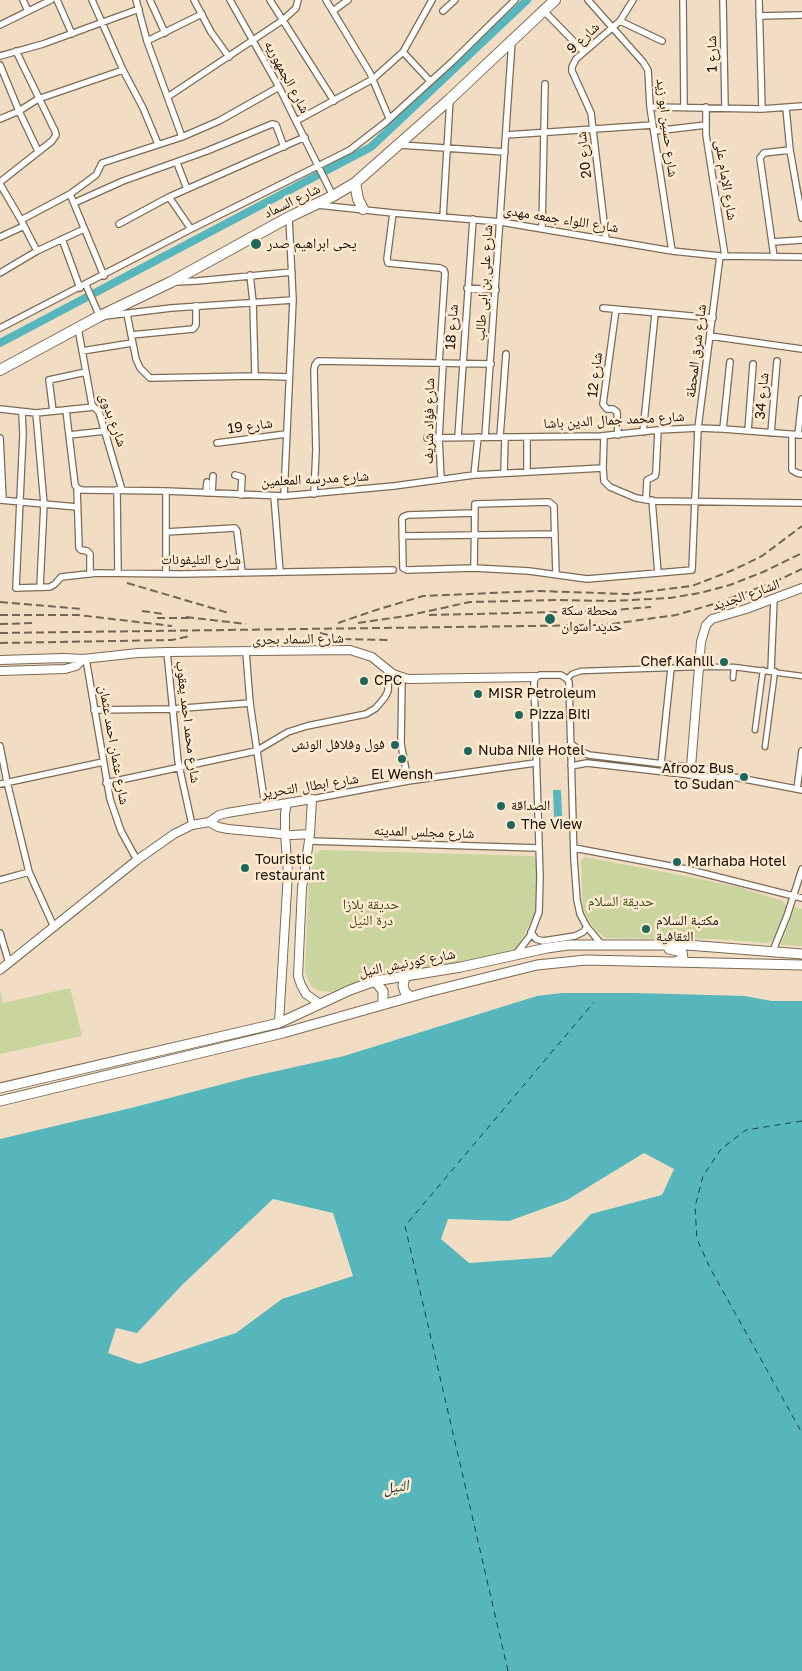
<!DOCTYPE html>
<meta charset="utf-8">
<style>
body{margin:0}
canvas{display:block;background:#f1ddc3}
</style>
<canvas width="802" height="1671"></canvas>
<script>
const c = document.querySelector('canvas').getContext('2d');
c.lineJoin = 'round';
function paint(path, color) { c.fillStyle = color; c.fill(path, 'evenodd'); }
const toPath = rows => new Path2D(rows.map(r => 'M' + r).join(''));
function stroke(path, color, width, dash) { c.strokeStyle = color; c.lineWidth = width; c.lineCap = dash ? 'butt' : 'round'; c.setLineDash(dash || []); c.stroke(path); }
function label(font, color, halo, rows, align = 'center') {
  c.font = font + ' "Golos Text","Noto Naskh Arabic",sans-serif'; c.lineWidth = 5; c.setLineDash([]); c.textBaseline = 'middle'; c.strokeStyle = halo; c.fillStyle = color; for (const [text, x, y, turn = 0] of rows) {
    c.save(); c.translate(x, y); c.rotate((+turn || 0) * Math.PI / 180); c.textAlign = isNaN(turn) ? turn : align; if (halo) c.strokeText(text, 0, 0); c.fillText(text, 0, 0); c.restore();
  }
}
paint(toPath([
 [321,850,533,856,536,860,536,912,518,946,510,953,490,958,399,970,370,977,330,992,319,991,311,986,305,972,309,883,314,855],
 [585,857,685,876,738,887,783,901,787,909,775,937,771,941,766,943,716,939,606,938,595,930,583,910,581,861],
 [795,907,802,909,802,946,781,945],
 [70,988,82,1036,0,1054,0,991,3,1003]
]), '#c9d49e');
paint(toPath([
 [553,790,561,790,562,816,554,817],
 [562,993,636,993,745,996,772,1001,802,1001,802,1671,0,1671,0,1139,131,1108,250,1077,344,1056,537,996],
 [644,1153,674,1169,662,1195,591,1214,551,1257,469,1263,441,1239,448,1219,509,1221,567,1200],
 [273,1199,333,1213,353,1276,282,1299,236,1333,139,1364,108,1353,116,1328,137,1333,182,1285]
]), '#56b6bc');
stroke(toPath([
 [0,343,371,147,527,0]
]), '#56b6bc', 8);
stroke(toPath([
 [802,1121,746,1130,721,1149,703,1176,695,1207,697,1239,710,1268,802,1433],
 [508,1671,405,1226,594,1002]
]), '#154245', 1, [6, 5]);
const pedestrian = toPath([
 [733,678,734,667],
 [567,679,572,674,581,671,700,667,734,667,802,676],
 [755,730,763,670],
 [765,747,775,671]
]);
const minor = toPath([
 [23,0,28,11],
 [57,0,72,34],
 [92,0,123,70,143,108,158,144],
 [136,0,147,41,182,137],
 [150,0,165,33],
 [194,0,211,32,229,57],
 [230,0,279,87,333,196],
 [270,0,334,101],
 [326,0,370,73,389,118],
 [588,0,643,62,648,70,650,107,672,251],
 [683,0,684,106],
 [723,0,725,108],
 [759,0,762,109],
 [333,11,348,0],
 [443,11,455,0],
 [544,11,584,52],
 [759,16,802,15],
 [620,21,662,41],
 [0,25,51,0],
 [147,41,202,14],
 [403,52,430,81],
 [0,56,43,44,139,9],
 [0,65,19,111,38,151],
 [169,96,283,20,296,8,298,0],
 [650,107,762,109,802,106],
 [706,107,706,135,725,256],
 [786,108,790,150,802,218],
 [0,119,19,111,38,99,123,70],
 [296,121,373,79,403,52,432,0],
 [655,131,706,125],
 [506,135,653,125],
 [400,145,505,152],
 [177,163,187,189],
 [0,182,52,141,56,135,55,131,16,51],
 [0,184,21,220,37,251],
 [70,194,104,276],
 [169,197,305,137],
 [74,203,123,181,207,151,272,124,276,125,284,147],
 [318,205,393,213,501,222,672,251,720,256,802,257],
 [393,213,387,259,388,263,440,268,444,270,445,273,439,363],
 [443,217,450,99],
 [21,220,70,194,96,175,102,163,182,137,219,121,279,87],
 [119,224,169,197,191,229],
 [542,228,545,84],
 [0,237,24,226],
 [62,239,80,288],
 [606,239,591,113,572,71,572,67,576,59,620,21,633,0],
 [772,242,802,240],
 [774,257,760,158,764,153,790,150],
 [0,273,37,251,84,229],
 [250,275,253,302,255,376],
 [175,282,197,281,292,272],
 [86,285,100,317],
 [467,288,496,290],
 [603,308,713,318],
 [616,309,603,404,607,409,613,409,617,412,618,435],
 [127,314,136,359,140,368,150,378,255,376,289,377],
 [105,316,171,308,293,300],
 [0,328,191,229,350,150,386,122,453,61,515,0],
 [78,328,92,405,99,412,122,490],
 [131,335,193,329,196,325,196,306],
 [710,336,802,349],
 [82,351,132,343],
 [0,409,36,413,94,407],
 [66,410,75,485,78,489,82,490,166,491,284,496,394,486,474,475,603,468],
 [53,411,49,380,86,372],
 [22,413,23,434,16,588,50,587,55,584,61,577,97,573,181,574,393,570],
 [36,413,44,504,40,587],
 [723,429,730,362],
 [748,431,753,364],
 [643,432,655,314],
 [771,433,777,361],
 [69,435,105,431],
 [792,435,792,470,797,473,802,474],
 [798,435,802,399],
 [604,436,603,468,604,481,610,487,636,498,654,501,802,503],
 [458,437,473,219],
 [485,437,512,41],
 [500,437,506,354],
 [527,437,527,472],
 [0,438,3,500],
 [427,438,601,436,658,430,698,428,723,429,802,435],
 [217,443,286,434],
 [504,473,505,437],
 [235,475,242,477,241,495],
 [474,475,478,437],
 [441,479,439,438,443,364],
 [77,488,79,548,81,550,87,551,90,554,90,574],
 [117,490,118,573],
 [166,491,166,573],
 [206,493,207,482],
 [212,493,213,476],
 [314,494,316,450,314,370,315,365,318,361,491,364],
 [274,496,280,572],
 [284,496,293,300,289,217],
 [0,500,77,507],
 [646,500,647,480,655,476,656,472,658,430],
 [474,513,408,515,403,517,402,519,403,568,407,570,474,568,529,571,587,579,658,573,652,500],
 [166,532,235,528,237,531,242,572],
 [402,536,555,534],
 [474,568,475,504,549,502,554,506,554,510,556,574],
 [658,573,692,570,698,428,720,256],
 [167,652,178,761,192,825],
 [246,652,250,703,265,806],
 [86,659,110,799,121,831,137,860],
 [771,671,774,599],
 [402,678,401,744,408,781],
 [94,710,172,709,250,703],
 [571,744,582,752,589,755,721,771,734,777],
 [0,746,7,782,29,872,54,927],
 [661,764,671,668],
 [571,766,587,763,717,778,734,777,802,790],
 [106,783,256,751,288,732,307,726,366,714,376,708,385,697,388,691,389,671],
 [0,784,103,762],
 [797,789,802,751],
 [312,799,408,781,535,763],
 [309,841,539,848],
 [574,848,686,869,802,898],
 [0,880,29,872],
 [531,932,536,939,543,941,575,936,583,932,587,927],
 [0,933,9,963],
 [772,953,787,916,802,869],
 [516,954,530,936,539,912,540,877,534,683,535,677,540,675,561,675,567,679,569,682,574,859,577,900,580,914,587,927,603,946]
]);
const tertiary = toPath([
 [0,660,64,658,83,659,138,653,167,652,350,650,372,657,393,674,408,679,535,677],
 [0,671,65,669,76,666,83,659],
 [691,767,701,642,706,625,712,619,746,609,802,588],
 [209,822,218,827,228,829,292,835,310,834],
 [0,970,137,860,174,834,192,825,209,822,219,815,227,813,312,799,310,834,302,888,298,976,301,985,306,994,320,1004],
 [279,1023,288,873,285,834,285,813,287,803]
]);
const primary = toPath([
 [669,949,682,952,683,959,678,961],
 [405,976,403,986,405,992,411,997],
 [375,981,383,991,383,1004],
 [0,1088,279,1023,350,990,375,981,461,967,547,948,568,945,687,945,802,954],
 [0,1101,283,1033,428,992,537,965,586,960,802,965]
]);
const trunk = toPath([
 [355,183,358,199,363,209],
 [0,370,98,317,171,282,289,217,333,196,355,183,450,99,555,0]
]);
stroke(pedestrian, '#7c6a53', 7);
stroke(minor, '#7c6a53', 8);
stroke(tertiary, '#7c6a53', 10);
stroke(primary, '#7c6a53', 11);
stroke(trunk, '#7c6a53', 12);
stroke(pedestrian, '#fff', 4.5);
stroke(minor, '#fff', 5.5);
stroke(tertiary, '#fff', 8);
stroke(primary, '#fff', 9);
stroke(trunk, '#fff', 10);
stroke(toPath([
 [127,583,229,613],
 [0,602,82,609],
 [142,611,164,614],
 [0,615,78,615,172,626],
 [429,615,601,611,651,607],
 [186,617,246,624],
 [157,618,194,618],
 [338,623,376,610,423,596,539,591,627,594,692,586,733,570,762,556,802,526],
 [358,623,406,616,470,602,558,600,612,601,670,598,700,593,730,585,763,572,802,553],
 [0,624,36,623],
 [0,633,604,625,676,615,717,603,772,583,802,569],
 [320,633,345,639,390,640],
 [0,643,172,640,190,636]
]), '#716555', 2, [8, 4]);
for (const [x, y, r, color] of [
 [256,244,6,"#1e675d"],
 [550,619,6,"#1e675d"],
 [724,662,5,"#1e675d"],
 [364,681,5,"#1e675d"],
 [478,694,5,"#1e675d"],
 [519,715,5,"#1e675d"],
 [395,745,5,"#1e675d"],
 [468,751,5,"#1e675d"],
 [402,759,5,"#1e675d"],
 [744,777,5,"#1e675d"],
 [501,806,5,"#1e675d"],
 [511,825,5,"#1e675d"],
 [677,862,5,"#1e675d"],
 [245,868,5,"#1e675d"],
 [646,929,5,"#1e675d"]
]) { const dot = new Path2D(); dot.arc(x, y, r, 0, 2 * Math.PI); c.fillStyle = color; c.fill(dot); stroke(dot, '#feead0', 2); }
label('14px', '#161007', '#feead0', [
 ["شارع 9",583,38,-43],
 ["شارع 1",712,54,-91],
 ["شارع الجمهوريه",287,77,62],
 ["شارع حسين ابو زيد",667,128,83],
 ["شارع 20",584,155,-97],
 ["شارع الإمام على",726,180,81],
 ["شارع السماد",292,201,-26],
 ["شارع اللواء جمعه مهدى",561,219,9],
 ["شارع على بن ابى طالب",484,283,-86],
 ["شارع 18",452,327,-86],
 ["شارع شرق المحطة",696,351,-83],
 ["شارع 12",595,375,-83],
 ["شارع 34",762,396,-85],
 ["شارع بدوى",113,420,70],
 ["شارع محمد جمال الدين باشا",614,420,-3],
 ["شارع فؤاد شريف",429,421,-89],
 ["شارع 19",250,426,-8],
 ["شارع مدرسه المعلمين",315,479,-3],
 ["شارع التليفونات",201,560],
 ["الشارع الجديد",746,595,-19],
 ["شارع السماد بحرى",298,639,-1],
 ["شارع محمد احمد يعقوب",188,722,83],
 ["شارع عثمان احمد عثمان",114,745,80],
 ["شارع ابطال التحرير",310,786,-9],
 ["شارع مجلس المدينه",424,832,2],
 ["شارع كورنيش النيل",407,963,-11]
]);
label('14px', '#161007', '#feead0', [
 ["يحى ابراهيم صدر",267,244],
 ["محطة سكة",561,611],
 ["حديد أسوان",561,627],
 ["Chef Kahlil",714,662,"right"],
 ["CPC",374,681],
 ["MISR Petroleum",488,694],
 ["Pizza Biti",529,715],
 ["فول وفلافل الونش",385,745,"right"],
 ["Nuba Nile Hotel",478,751],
 ["Afrooz Bus",734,769,"right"],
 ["to Sudan",734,785,"right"],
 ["El Wensh",402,775,"center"],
 ["الصداقة",511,806],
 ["The View",521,825],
 ["Touristic",255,860],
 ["restaurant",255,876],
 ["Marhaba Hotel",687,862],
 ["مكتبة السلام",656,921],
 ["الثقافية",656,937]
], 'left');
label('14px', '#414917', '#feead0', [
 ["حديقة السلام",621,902],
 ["حديقة بلازا",371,905],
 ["درة النيل",371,921]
]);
label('italic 15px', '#154245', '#feead0', [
 ["النيل",396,1487,-8]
]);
</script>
